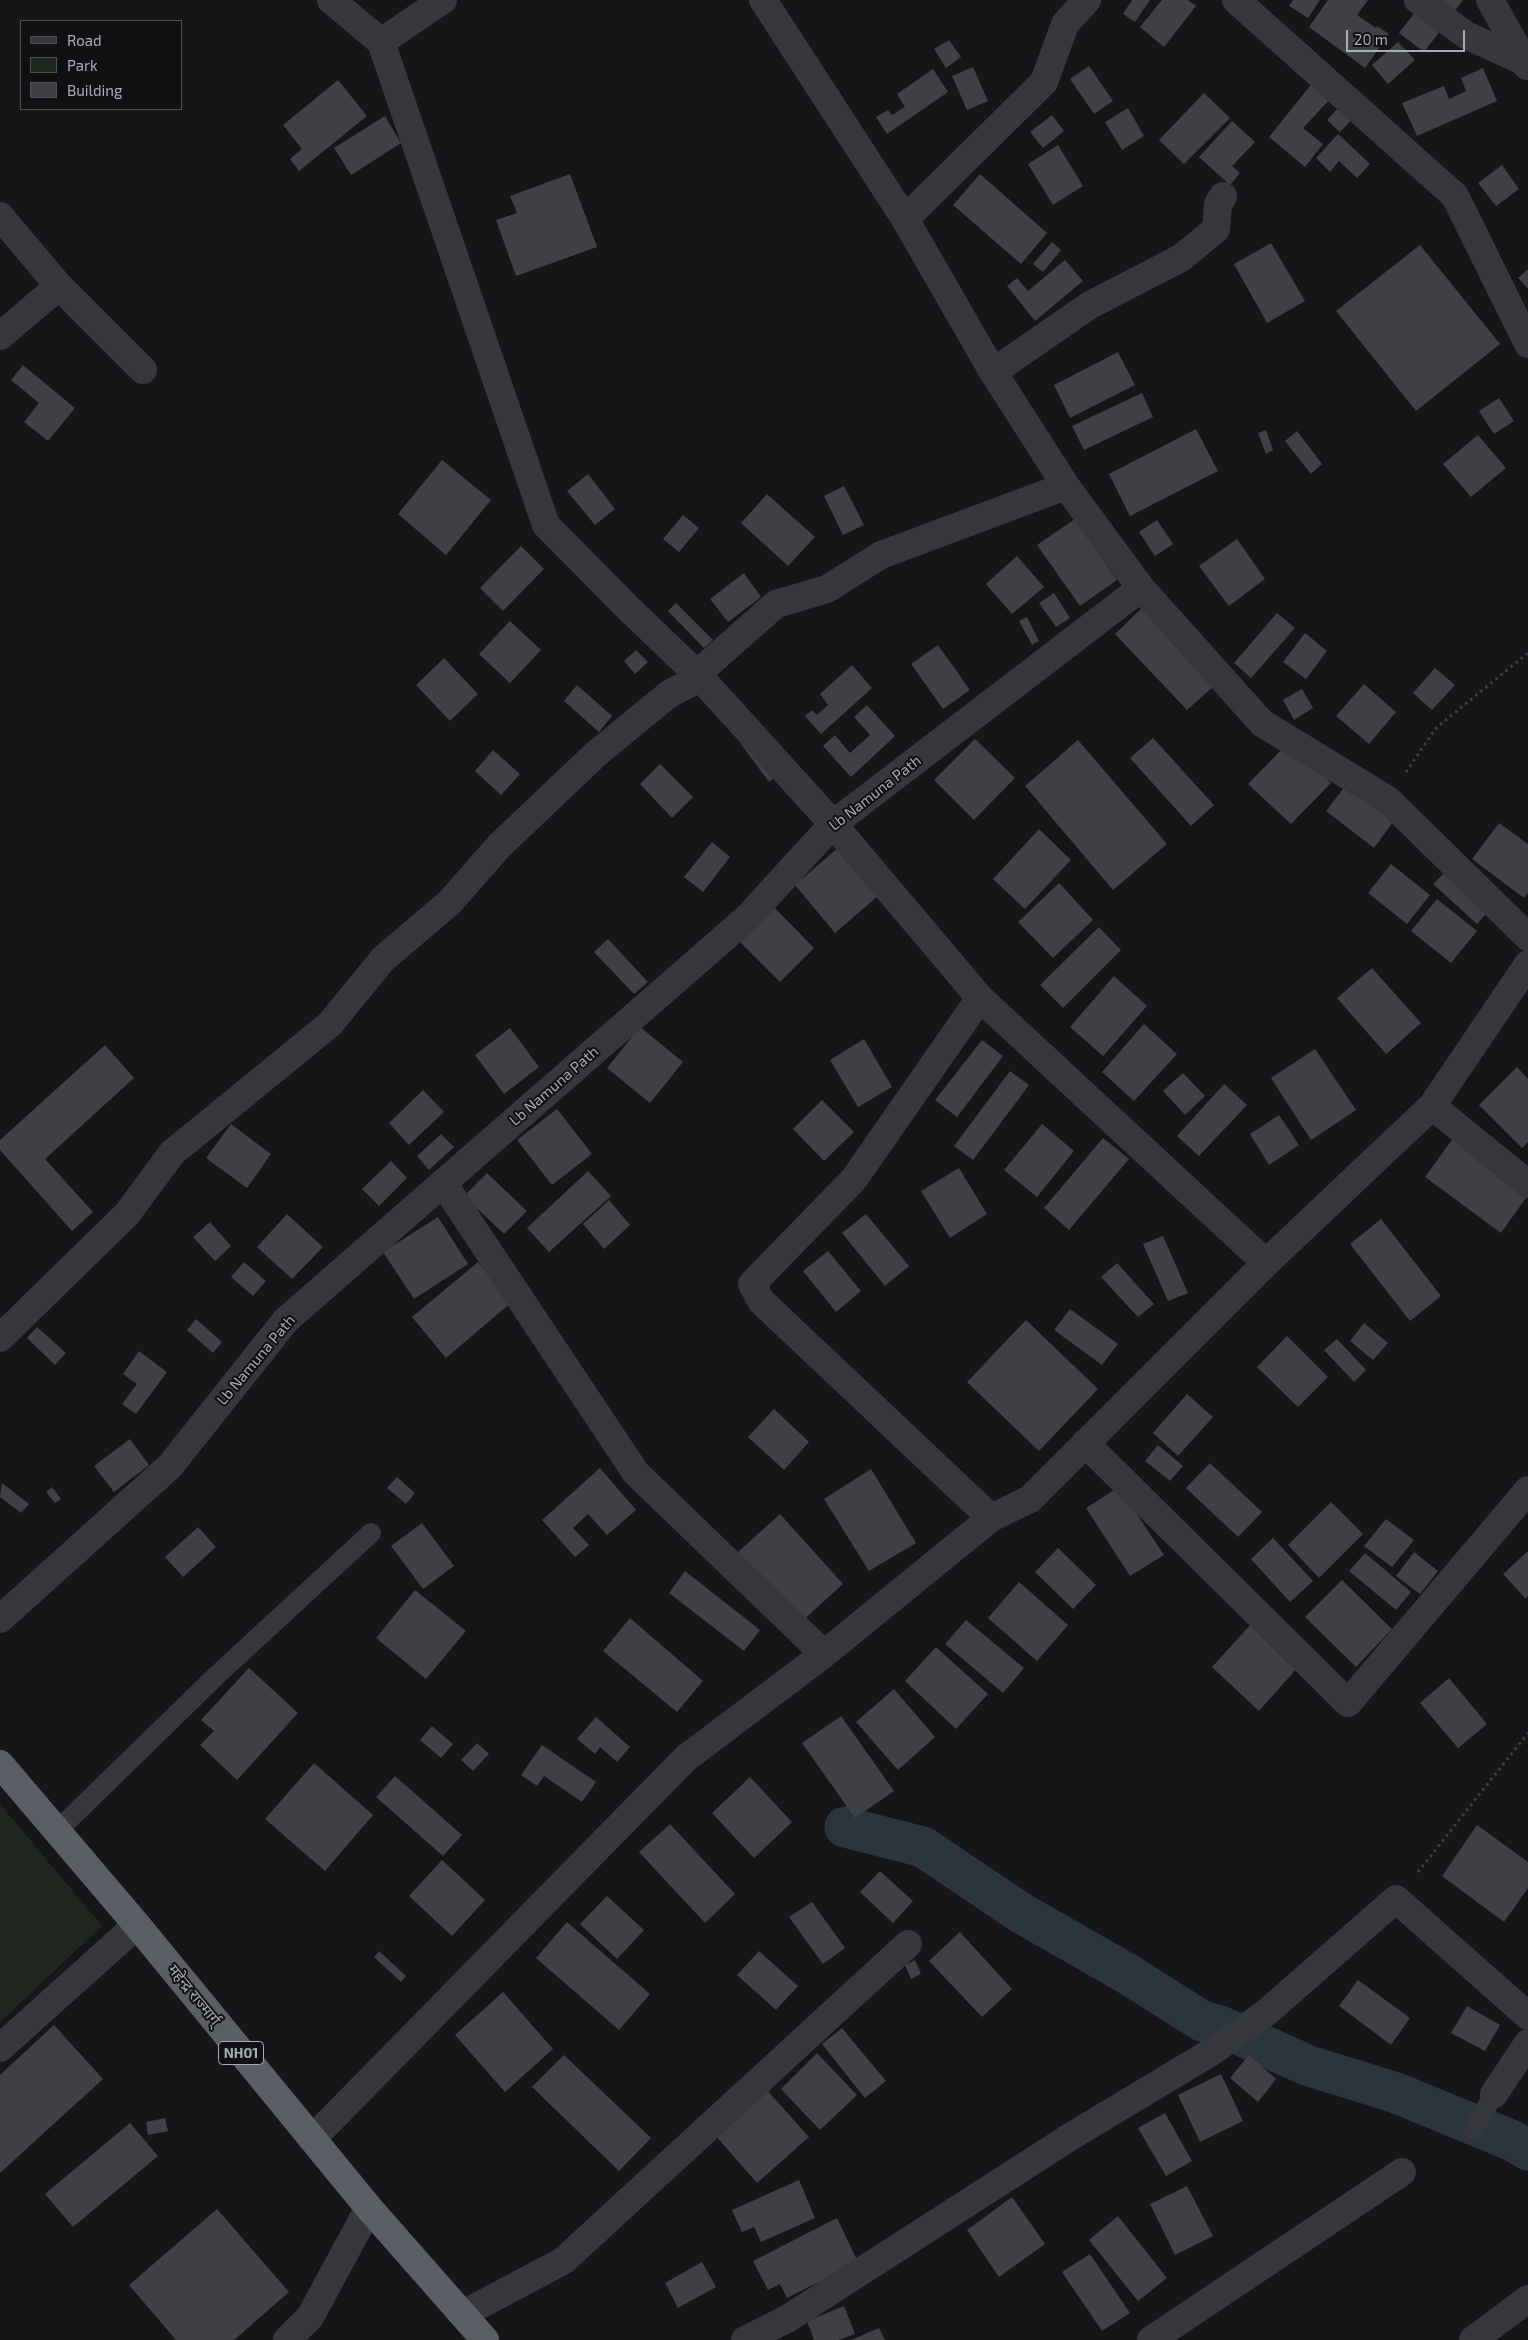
<!DOCTYPE html>
<meta charset="utf-8">
<style>
body{margin:0}
#map{position:relative;width:1528px;height:2340px;overflow:hidden;background:#161618;font-family:"Exo 2",sans-serif}
canvas{display:block}
.legend{position:absolute;left:20px;top:20px;width:162px;height:90px;box-sizing:border-box;background:#111113;border:1px solid #4d4f55;margin:0;padding:6px 9px;list-style:none;font-size:15px;color:#a8adb8}
.legend li{display:flex;align-items:center;gap:10px;height:25px}
.legend b{width:25px;border:1px solid #4d4f55}
.scale{position:absolute;left:1346px;top:30px;width:119px;height:22px;box-sizing:border-box;border:2px solid #a8adb8;border-top:0;padding-left:6px;font-size:15px;line-height:18px;white-space:nowrap;color:#a8adb8;-webkit-text-stroke:4px #111113;paint-order:stroke}
</style>
<div id="map">
<canvas width="1528" height="2340"></canvas>
<ul class="legend">
<li><b style="height:6px;background:#37383d"></b>Road</li>
<li><b style="height:14px;background:#1e261f"></b>Park</li>
<li><b style="height:14px;background:#404145"></b>Building</li>
</ul>
<div class="scale">20 m</div>
</div>
<script>
const c = document.querySelector('canvas').getContext('2d');
c.lineJoin = 'round';
function paint(path, color) { c.fillStyle = color; c.fill(path, 'evenodd'); }
const toPath = rows => new Path2D(rows.map(r => 'M' + r).join(''));
function stroke(path, color, width, dash) { c.strokeStyle = color; c.lineWidth = width; c.lineCap = dash ? 'butt' : 'round'; c.setLineDash(dash || []); c.stroke(path); }
function label(font, color, halo, rows, align = 'center') {
  c.font = font + ' "Exo 2","Noto Sans Devanagari",sans-serif'; c.lineWidth = 4; c.setLineDash([]); c.textBaseline = 'middle'; c.strokeStyle = halo; c.fillStyle = color; for (const [text, x, y, turn = 0] of rows) {
    c.save(); c.translate(x, y); c.rotate((+turn || 0) * Math.PI / 180); c.textAlign = isNaN(turn) ? turn : align; if (halo) c.strokeText(text, 0, 0); c.fillText(text, 0, 0); c.restore();
  }
}
paint(toPath([
 [0,1804,102,1926,0,2022]
]), '#1e261f');
stroke(toPath([
 [845,1827,923,1847,1021,1913,1126,1973,1202,2021,1220,2026,1309,2066,1394,2092,1513,2141,1528,2150]
]), '#2c353c', 41);
paint(toPath([
 [1132,0,1150,0,1135,22,1123,14],
 [1162,0,1188,0,1196,6,1164,47,1140,27],
 [1293,0,1320,0,1308,18,1289,6],
 [1328,0,1368,0,1357,15,1376,28,1377,26,1389,34,1365,68,1309,27],
 [1437,0,1463,0,1454,12],
 [1419,7,1444,26,1424,52,1399,33],
 [949,40,961,57,946,68,934,49],
 [1398,42,1415,60,1388,84,1372,65],
 [1089,66,1113,101,1094,114,1070,79],
 [973,67,988,101,967,110,952,76],
 [1483,68,1497,101,1417,136,1402,103,1444,86,1449,99,1466,91,1461,78],
 [933,69,948,92,887,134,876,117,888,110,892,115,905,107,897,94],
 [338,80,367,116,299,171,290,159,302,149,283,125],
 [1314,81,1333,96,1303,128,1323,144,1305,167,1269,137],
 [1204,93,1230,118,1184,164,1159,140],
 [1343,103,1356,115,1340,132,1327,120],
 [1128,108,1144,136,1122,150,1105,122],
 [1052,115,1064,131,1043,148,1030,132],
 [385,116,401,143,351,175,334,148],
 [1232,121,1255,142,1232,166,1240,173,1230,185,1199,157],
 [1338,134,1370,164,1357,178,1339,161,1330,172,1316,158],
 [1058,145,1083,186,1053,205,1028,164],
 [1502,165,1519,189,1496,206,1478,183],
 [570,174,597,247,516,276,496,220,517,213,510,196],
 [980,174,1047,233,1021,264,953,205],
 [1052,242,1061,250,1043,272,1033,264],
 [1271,243,1305,301,1267,323,1234,264],
 [1420,245,1500,344,1416,411,1336,311],
 [1065,260,1083,281,1035,321,1007,286,1017,278,1028,291],
 [1528,269,1528,289,1518,278],
 [1118,352,1135,385,1070,418,1054,385],
 [23,365,75,408,48,441,24,422,39,403,11,380],
 [1142,393,1153,417,1084,450,1072,426],
 [1499,398,1514,421,1494,434,1479,411],
 [1196,429,1218,471,1130,516,1109,474],
 [1266,430,1273,450,1266,454,1258,433],
 [1297,431,1322,464,1311,474,1285,441],
 [1478,435,1506,468,1471,497,1443,464],
 [442,460,491,500,446,555,398,514],
 [588,474,615,509,595,525,567,491],
 [844,486,864,525,843,535,824,496],
 [767,494,815,537,788,566,741,523],
 [683,515,699,528,679,552,663,539],
 [1075,519,1117,580,1080,606,1037,545],
 [1157,520,1173,544,1155,556,1139,532],
 [1237,539,1265,579,1229,606,1199,566],
 [521,546,544,569,503,611,480,588],
 [1017,556,1044,587,1012,614,986,584],
 [744,573,761,597,728,622,710,599],
 [1054,593,1070,618,1056,627,1039,603],
 [676,603,713,640,704,648,668,611],
 [1142,608,1214,686,1187,710,1115,634],
 [1277,613,1295,628,1251,678,1234,663],
 [1027,617,1039,641,1032,645,1019,621],
 [510,621,541,650,510,683,479,654],
 [1305,633,1327,651,1306,679,1283,662],
 [938,645,970,690,943,709,911,664],
 [636,650,648,662,635,674,624,661],
 [444,658,478,694,450,721,416,685],
 [852,665,872,688,821,734,805,716,812,710,817,715,828,705,820,694],
 [1435,668,1455,685,1432,710,1413,693],
 [1364,684,1396,712,1369,744,1336,716],
 [577,685,612,716,599,732,564,701],
 [1302,689,1313,708,1294,720,1283,700],
 [867,705,895,736,851,777,823,746,835,735,850,753,870,735,854,717],
 [750,737,778,775,769,782,741,744],
 [1153,738,1214,805,1191,826,1130,758],
 [975,739,1015,778,974,820,934,780],
 [1078,740,1167,844,1113,890,1025,786],
 [1289,742,1331,783,1291,824,1248,784],
 [493,750,520,774,501,795,475,771],
 [660,764,693,797,672,818,640,784],
 [1346,785,1393,822,1374,848,1326,811],
 [1499,823,1528,844,1528,893,1524,898,1472,859],
 [1039,829,1071,860,1025,909,993,879],
 [712,842,730,857,703,892,684,877],
 [839,847,879,895,835,933,795,885],
 [1391,864,1430,895,1407,924,1368,893],
 [1449,868,1492,907,1477,924,1433,884],
 [1059,883,1093,920,1053,958,1018,922],
 [1437,899,1477,931,1451,963,1411,931],
 [770,903,814,948,780,982,736,938],
 [1099,927,1121,950,1063,1008,1040,985],
 [608,939,648,982,634,994,594,952],
 [1372,968,1421,1023,1386,1054,1337,998],
 [1114,976,1147,1006,1103,1056,1070,1027],
 [1144,1024,1177,1054,1134,1101,1102,1072],
 [640,1027,683,1062,650,1103,607,1068],
 [510,1028,539,1067,504,1094,475,1055],
 [864,1039,892,1087,858,1107,830,1060],
 [982,1040,1003,1056,957,1117,935,1100],
 [105,1045,134,1078,45,1159,93,1212,72,1231,0,1150,0,1140],
 [1315,1049,1356,1110,1311,1140,1271,1078],
 [1517,1067,1528,1079,1528,1142,1522,1148,1479,1105],
 [1010,1071,1029,1085,973,1160,954,1146],
 [1183,1073,1205,1096,1185,1115,1163,1091],
 [1224,1084,1247,1105,1199,1156,1177,1136],
 [423,1090,444,1112,409,1145,389,1123],
 [822,1100,854,1132,824,1161,793,1129],
 [557,1109,592,1154,552,1185,517,1140],
 [1279,1115,1299,1145,1269,1165,1250,1134],
 [231,1124,271,1154,247,1188,206,1158],
 [1042,1124,1074,1151,1037,1197,1004,1170],
 [441,1134,454,1147,429,1170,417,1156],
 [1454,1137,1528,1195,1501,1233,1425,1177],
 [1103,1138,1129,1159,1069,1230,1044,1208],
 [391,1161,407,1178,379,1206,362,1189],
 [959,1168,987,1214,950,1238,921,1191],
 [588,1171,611,1196,549,1252,527,1228],
 [487,1173,527,1211,504,1234,464,1196],
 [609,1200,630,1225,604,1249,583,1224],
 [287,1214,323,1247,292,1279,257,1247],
 [866,1214,909,1266,885,1286,842,1233],
 [438,1217,468,1264,414,1299,383,1252],
 [1381,1219,1441,1296,1410,1321,1350,1244],
 [210,1222,231,1246,215,1261,193,1237],
 [1163,1236,1188,1293,1168,1301,1143,1244],
 [828,1251,861,1291,836,1312,803,1271],
 [244,1262,266,1281,253,1296,231,1277],
 [478,1262,512,1302,446,1358,412,1317],
 [1117,1263,1154,1304,1138,1317,1101,1277],
 [1070,1309,1118,1344,1102,1365,1054,1330],
 [196,1319,222,1342,213,1353,187,1330],
 [1026,1320,1098,1389,1039,1451,967,1382],
 [1364,1323,1388,1343,1373,1360,1350,1341],
 [37,1327,66,1353,55,1365,27,1338],
 [1287,1336,1328,1377,1298,1407,1257,1367],
 [1337,1339,1366,1370,1354,1382,1324,1350],
 [139,1351,167,1372,136,1414,122,1404,137,1384,123,1374],
 [1187,1394,1213,1417,1178,1456,1153,1433],
 [774,1409,809,1442,784,1470,748,1437],
 [130,1439,149,1465,114,1492,94,1466],
 [1158,1445,1183,1466,1170,1481,1145,1461],
 [1210,1463,1262,1512,1238,1537,1186,1488],
 [600,1468,636,1510,607,1535,588,1514,573,1528,589,1545,575,1557,542,1520],
 [871,1469,916,1543,869,1571,824,1499],
 [397,1477,415,1493,406,1504,387,1488],
 [2,1483,29,1504,21,1513,0,1497],
 [52,1487,61,1499,55,1503,46,1492],
 [1119,1487,1164,1555,1130,1576,1086,1508],
 [1331,1502,1363,1534,1319,1578,1288,1545],
 [780,1514,843,1584,800,1623,737,1553],
 [1386,1519,1414,1540,1392,1567,1364,1546],
 [422,1523,454,1566,423,1589,391,1546],
 [198,1527,216,1547,183,1577,165,1557],
 [1273,1538,1313,1581,1290,1602,1251,1559],
 [1058,1548,1096,1585,1073,1609,1035,1572],
 [1528,1551,1528,1596,1526,1599,1503,1574],
 [1414,1552,1438,1571,1420,1594,1396,1576],
 [1365,1553,1411,1592,1396,1610,1349,1571],
 [685,1571,760,1630,744,1651,669,1593],
 [1342,1580,1392,1629,1356,1667,1305,1617],
 [1019,1582,1068,1625,1037,1661,988,1618],
 [415,1590,466,1631,426,1679,376,1638],
 [630,1618,703,1681,677,1712,603,1651],
 [966,1620,1024,1668,1003,1693,945,1644],
 [1252,1623,1299,1666,1259,1711,1212,1667],
 [936,1647,988,1694,956,1729,905,1681],
 [249,1668,298,1713,237,1780,200,1745,214,1731,201,1720],
 [1449,1678,1487,1724,1458,1748,1420,1703],
 [894,1689,935,1737,898,1770,856,1722],
 [841,1716,894,1791,855,1818,802,1743],
 [596,1717,630,1747,617,1762,600,1747,595,1754,577,1739],
 [432,1726,453,1744,441,1758,420,1740],
 [477,1743,489,1754,473,1771,461,1760],
 [542,1745,596,1782,582,1802,544,1776,537,1786,521,1775],
 [314,1763,373,1815,325,1871,265,1819],
 [395,1776,462,1835,443,1856,376,1797],
 [750,1777,792,1822,754,1858,712,1813],
 [670,1824,735,1894,705,1923,639,1852],
 [1477,1825,1528,1862,1528,1888,1504,1922,1442,1876],
 [442,1860,485,1900,452,1936,409,1896],
 [880,1871,913,1901,893,1923,860,1892],
 [607,1896,644,1930,617,1959,580,1924],
 [812,1902,845,1948,823,1964,789,1917],
 [567,1922,650,1994,619,2030,536,1958],
 [960,1932,1012,1989,982,2017,929,1961],
 [379,1951,406,1976,401,1982,374,1957],
 [759,1951,798,1986,776,2010,737,1975],
 [915,1960,921,1974,911,1979,905,1965],
 [1358,1980,1410,2018,1391,2045,1339,2006],
 [503,1992,553,2049,505,2092,455,2035],
 [1467,2006,1500,2025,1485,2051,1451,2033],
 [54,2025,103,2079,0,2173,0,2075],
 [842,2028,886,2081,865,2098,822,2044],
 [817,2053,857,2095,820,2130,781,2089],
 [564,2055,651,2138,619,2171,532,2087],
 [1249,2055,1276,2079,1258,2102,1230,2078],
 [1221,2074,1243,2121,1200,2142,1178,2095],
 [766,2089,809,2137,757,2183,715,2135],
 [1165,2113,1192,2161,1166,2176,1138,2128],
 [165,2118,168,2131,148,2135,146,2122],
 [130,2123,158,2156,73,2227,45,2194],
 [799,2180,815,2218,761,2242,754,2227,742,2232,732,2210],
 [1187,2186,1213,2236,1175,2255,1150,2204],
 [1012,2197,1045,2244,999,2277,967,2230],
 [217,2209,289,2292,234,2340,176,2340,129,2285],
 [1118,2216,1167,2278,1138,2301,1089,2240],
 [837,2218,858,2262,787,2298,780,2284,768,2290,753,2261],
 [1090,2254,1130,2313,1102,2331,1062,2272],
 [702,2262,716,2287,678,2308,665,2283],
 [844,2306,855,2334,838,2340,814,2340,807,2321],
 [879,2328,885,2340,851,2340]
]), '#404145');
stroke(toPath([
 [1406,772,1436,728,1528,653],
 [1418,1872,1528,1733]
]), '#3d3f44', 3, [2.5, 4]);
stroke(toPath([
 [57,1831,216,1676,371,1533],
 [1474,2129,1494,2094]
]), '#37383d', 20);
stroke(toPath([
 [331,0,381,42,546,525,627,607,697,674,833,824,980,998,1266,1263],
 [763,0,905,219,993,372,1066,486,1141,588,1262,723,1388,800,1528,937],
 [1236,0,1455,196,1528,344],
 [1418,0,1466,35,1525,62],
 [1490,0,1527,66],
 [381,42,443,0],
 [0,216,59,286],
 [905,219,1044,82,1065,24,1087,0],
 [0,336,59,286,143,370],
 [993,372,1090,305,1181,258,1216,229,1218,204,1223,196],
 [980,998,854,1179,752,1284,761,1301,991,1518],
 [1432,1106,1528,1184],
 [443,1183,636,1473,824,1654],
 [0,1338,127,1214,172,1153,330,1024,383,959,450,902,499,846,596,754,669,694,690,683,697,674,776,604,827,589,881,555,1066,486],
 [1085,1443,1348,1703,1528,1490],
 [0,1619,170,1466,286,1320,748,917,833,824,1141,588],
 [0,2048,137,1925],
 [1494,2094,1528,2043],
 [312,2139,686,1758,824,1654,991,1518,1030,1499,1266,1263,1432,1106,1528,964],
 [463,2314,563,2261,908,1944],
 [287,2340,310,2317,369,2208],
 [745,2340,787,2319,1070,2137,1213,2051,1267,2012,1396,1899,1528,2016],
 [1151,2340,1402,2172],
 [1473,2340,1528,2299]
]), '#37383d', 28);
stroke(toPath([
 [0,1764,137,1925,369,2208,485,2340]
]), '#5b5e65', 28);
for (const [x, y, w] of [
 [241,2053,45]
]) { const box = new Path2D(); box.roundRect(x - w / 2, y - 11.5, w, 23, 4); c.fillStyle = '#111113'; c.fill(box); stroke(box, '#a8adb8', 1); }
label('bold 14px', '#a8adb8', null, [
 ["NH01",241,2053]
]);
label('15px', '#a8adb8', '#111113', [
 ["Lb Namuna Path",875,793,-38],
 ["Lb Namuna Path",554,1086,-41],
 ["Lb Namuna Path",256,1360,-50],
 ["महेन्द्र राज्मार्ग्",194,1995,51]
]);
</script>
